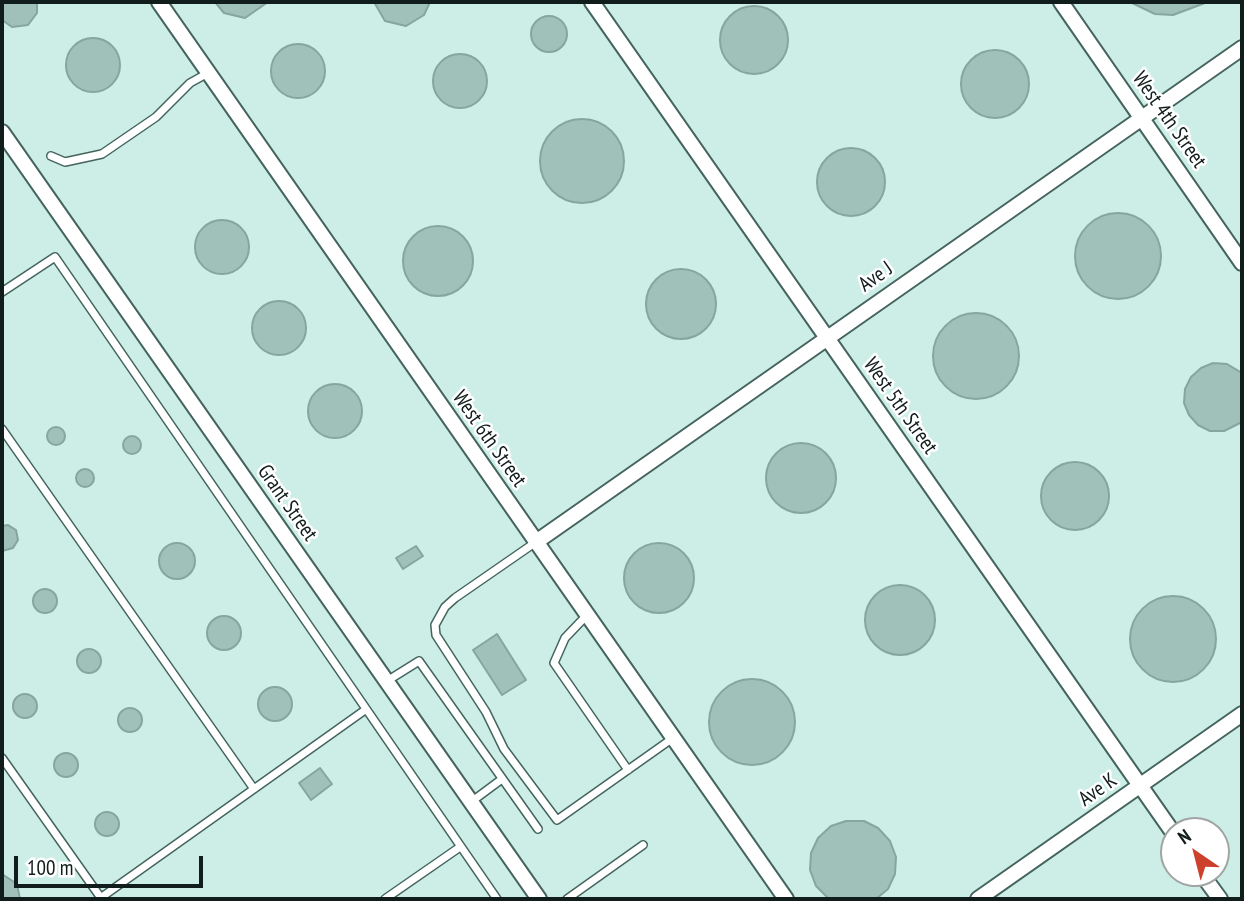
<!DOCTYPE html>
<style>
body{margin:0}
#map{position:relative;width:1244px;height:901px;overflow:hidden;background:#cceee7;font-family:"PT Sans Narrow",sans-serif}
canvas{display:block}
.frame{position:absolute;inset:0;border:4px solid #111d1b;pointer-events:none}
.north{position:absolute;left:1160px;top:817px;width:70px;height:70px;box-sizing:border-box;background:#fff;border:2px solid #a0a5a4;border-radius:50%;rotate:325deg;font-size:19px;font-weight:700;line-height:28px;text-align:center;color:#111d1b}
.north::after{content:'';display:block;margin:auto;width:24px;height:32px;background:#cc402c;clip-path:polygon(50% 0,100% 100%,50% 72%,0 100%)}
.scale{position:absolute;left:14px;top:856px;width:189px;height:32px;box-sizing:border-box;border:4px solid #111d1b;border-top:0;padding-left:9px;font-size:21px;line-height:24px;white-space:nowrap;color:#111d1b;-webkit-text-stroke:5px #fff;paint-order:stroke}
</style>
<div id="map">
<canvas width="1244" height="901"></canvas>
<div class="frame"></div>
<div class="north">N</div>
<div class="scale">100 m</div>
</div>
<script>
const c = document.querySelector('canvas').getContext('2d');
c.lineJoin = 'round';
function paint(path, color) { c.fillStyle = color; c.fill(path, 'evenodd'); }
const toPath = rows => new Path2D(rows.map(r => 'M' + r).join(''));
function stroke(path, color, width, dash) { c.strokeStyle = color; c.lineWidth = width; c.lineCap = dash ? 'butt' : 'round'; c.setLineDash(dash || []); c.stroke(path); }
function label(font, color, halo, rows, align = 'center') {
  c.font = font + ' "PT Sans Narrow",sans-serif'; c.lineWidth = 5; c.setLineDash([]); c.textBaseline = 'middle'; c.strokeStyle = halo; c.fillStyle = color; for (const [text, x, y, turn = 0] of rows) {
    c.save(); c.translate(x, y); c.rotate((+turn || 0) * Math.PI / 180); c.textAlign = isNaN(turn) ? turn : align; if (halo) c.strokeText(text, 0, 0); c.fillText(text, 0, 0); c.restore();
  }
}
const building = toPath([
 [2,2,37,2,37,13,28,25,12,27,2,20,2,2],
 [215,2,268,2,245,18,224,13,215,2],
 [374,2,430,2,424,15,406,26,385,21,374,2],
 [1130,2,1205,2,1205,3,1173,15,1155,14,1130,2],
 '720 40a34 34 0 1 1 68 0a34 34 0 1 1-68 0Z',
 '531 34a18 18 0 1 1 36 0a18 18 0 1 1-36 0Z',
 '66 65a27 27 0 1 1 54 0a27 27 0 1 1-54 0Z',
 '271 71a27 27 0 1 1 54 0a27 27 0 1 1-54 0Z',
 '961 84a34 34 0 1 1 68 0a34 34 0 1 1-68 0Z',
 '433 81a27 27 0 1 1 54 0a27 27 0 1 1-54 0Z',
 '540 161a42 42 0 1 1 84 0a42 42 0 1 1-84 0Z',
 '817 182a34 34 0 1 1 68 0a34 34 0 1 1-68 0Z',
 '1075 256a43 43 0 1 1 86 0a43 43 0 1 1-86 0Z',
 '195 247a27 27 0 1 1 54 0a27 27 0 1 1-54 0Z',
 '403 261a35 35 0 1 1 70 0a35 35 0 1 1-70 0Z',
 '646 304a35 35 0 1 1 70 0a35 35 0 1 1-70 0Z',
 '252 328a27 27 0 1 1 54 0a27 27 0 1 1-54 0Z',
 '933 356a43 43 0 1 1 86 0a43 43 0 1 1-86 0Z',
 [1213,363,1227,364,1242,373,1242,422,1224,431,1210,431,1198,425,1189,415,1184,403,1185,389,1191,377,1201,368,1213,363],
 '308 411a27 27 0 1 1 54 0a27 27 0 1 1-54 0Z',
 '47 436a9 9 0 1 1 18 0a9 9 0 1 1-18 0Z',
 '123 445a9 9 0 1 1 18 0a9 9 0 1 1-18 0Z',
 '766 478a35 35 0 1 1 70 0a35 35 0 1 1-70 0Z',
 '1041 496a34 34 0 1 1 68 0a34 34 0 1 1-68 0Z',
 '76 478a9 9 0 1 1 18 0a9 9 0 1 1-18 0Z',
 [8,525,16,530,18,540,13,548,2,551,2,526,8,525],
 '624 578a35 35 0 1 1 70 0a35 35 0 1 1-70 0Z',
 '159 561a18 18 0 1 1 36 0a18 18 0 1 1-36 0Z',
 [416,546,423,556,403,569,396,558,416,546],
 '865 620a35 35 0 1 1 70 0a35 35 0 1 1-70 0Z',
 '33 601a12 12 0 1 1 24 0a12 12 0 1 1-24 0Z',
 '1130 639a43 43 0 1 1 86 0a43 43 0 1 1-86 0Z',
 '207 633a17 17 0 1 1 34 0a17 17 0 1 1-34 0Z',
 [497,634,526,680,502,695,473,650,497,634],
 '77 661a12 12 0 1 1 24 0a12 12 0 1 1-24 0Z',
 '709 722a43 43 0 1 1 86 0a43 43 0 1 1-86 0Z',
 '258 704a17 17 0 1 1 34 0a17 17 0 1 1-34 0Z',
 '13 706a12 12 0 1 1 24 0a12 12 0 1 1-24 0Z',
 '118 720a12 12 0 1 1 24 0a12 12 0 1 1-24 0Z',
 '54 765a12 12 0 1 1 24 0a12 12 0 1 1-24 0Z',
 [320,768,332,784,311,800,299,783,320,768],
 '95 824a12 12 0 1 1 24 0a12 12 0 1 1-24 0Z',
 [846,821,864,821,878,828,890,841,896,857,895,874,888,889,876,899,829,899,816,886,810,870,811,853,818,838,831,826,846,821],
 [2,874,17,884,20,899,2,899,2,874]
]);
paint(building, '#a0c1ba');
stroke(building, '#85a59e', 2);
const lane = toPath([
 [51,156,65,162,102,154,156,117,190,83,208,73],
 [2,292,55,257,497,899],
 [2,429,254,789],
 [536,542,455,598,445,607,435,625,436,635,486,712,504,749,557,820,673,738],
 [587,615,565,638,554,663,628,770],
 [387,681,419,661,538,829],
 [2,758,101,898],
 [471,802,502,779],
 [99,899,365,710],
 [385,899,460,847],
 [567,899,643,845]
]);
const street = toPath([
 [159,2,786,899],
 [592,2,1174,834],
 [1061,2,1242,263],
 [2,132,539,899],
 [536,542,1242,48],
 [1201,873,1220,899],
 [978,899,1242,714]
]);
stroke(lane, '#45645e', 10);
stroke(street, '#45645e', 18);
stroke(lane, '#fff', 7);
stroke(street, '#fff', 14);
label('21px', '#111d1b', '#fff', [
 ["West 4th Street",1169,120,55],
 ["Ave J",876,277,-35],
 ["West 5th Street",900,406,55],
 ["West 6th Street",489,439,55],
 ["Grant Street",287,503,55],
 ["Ave K",1098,790,-35]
]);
</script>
